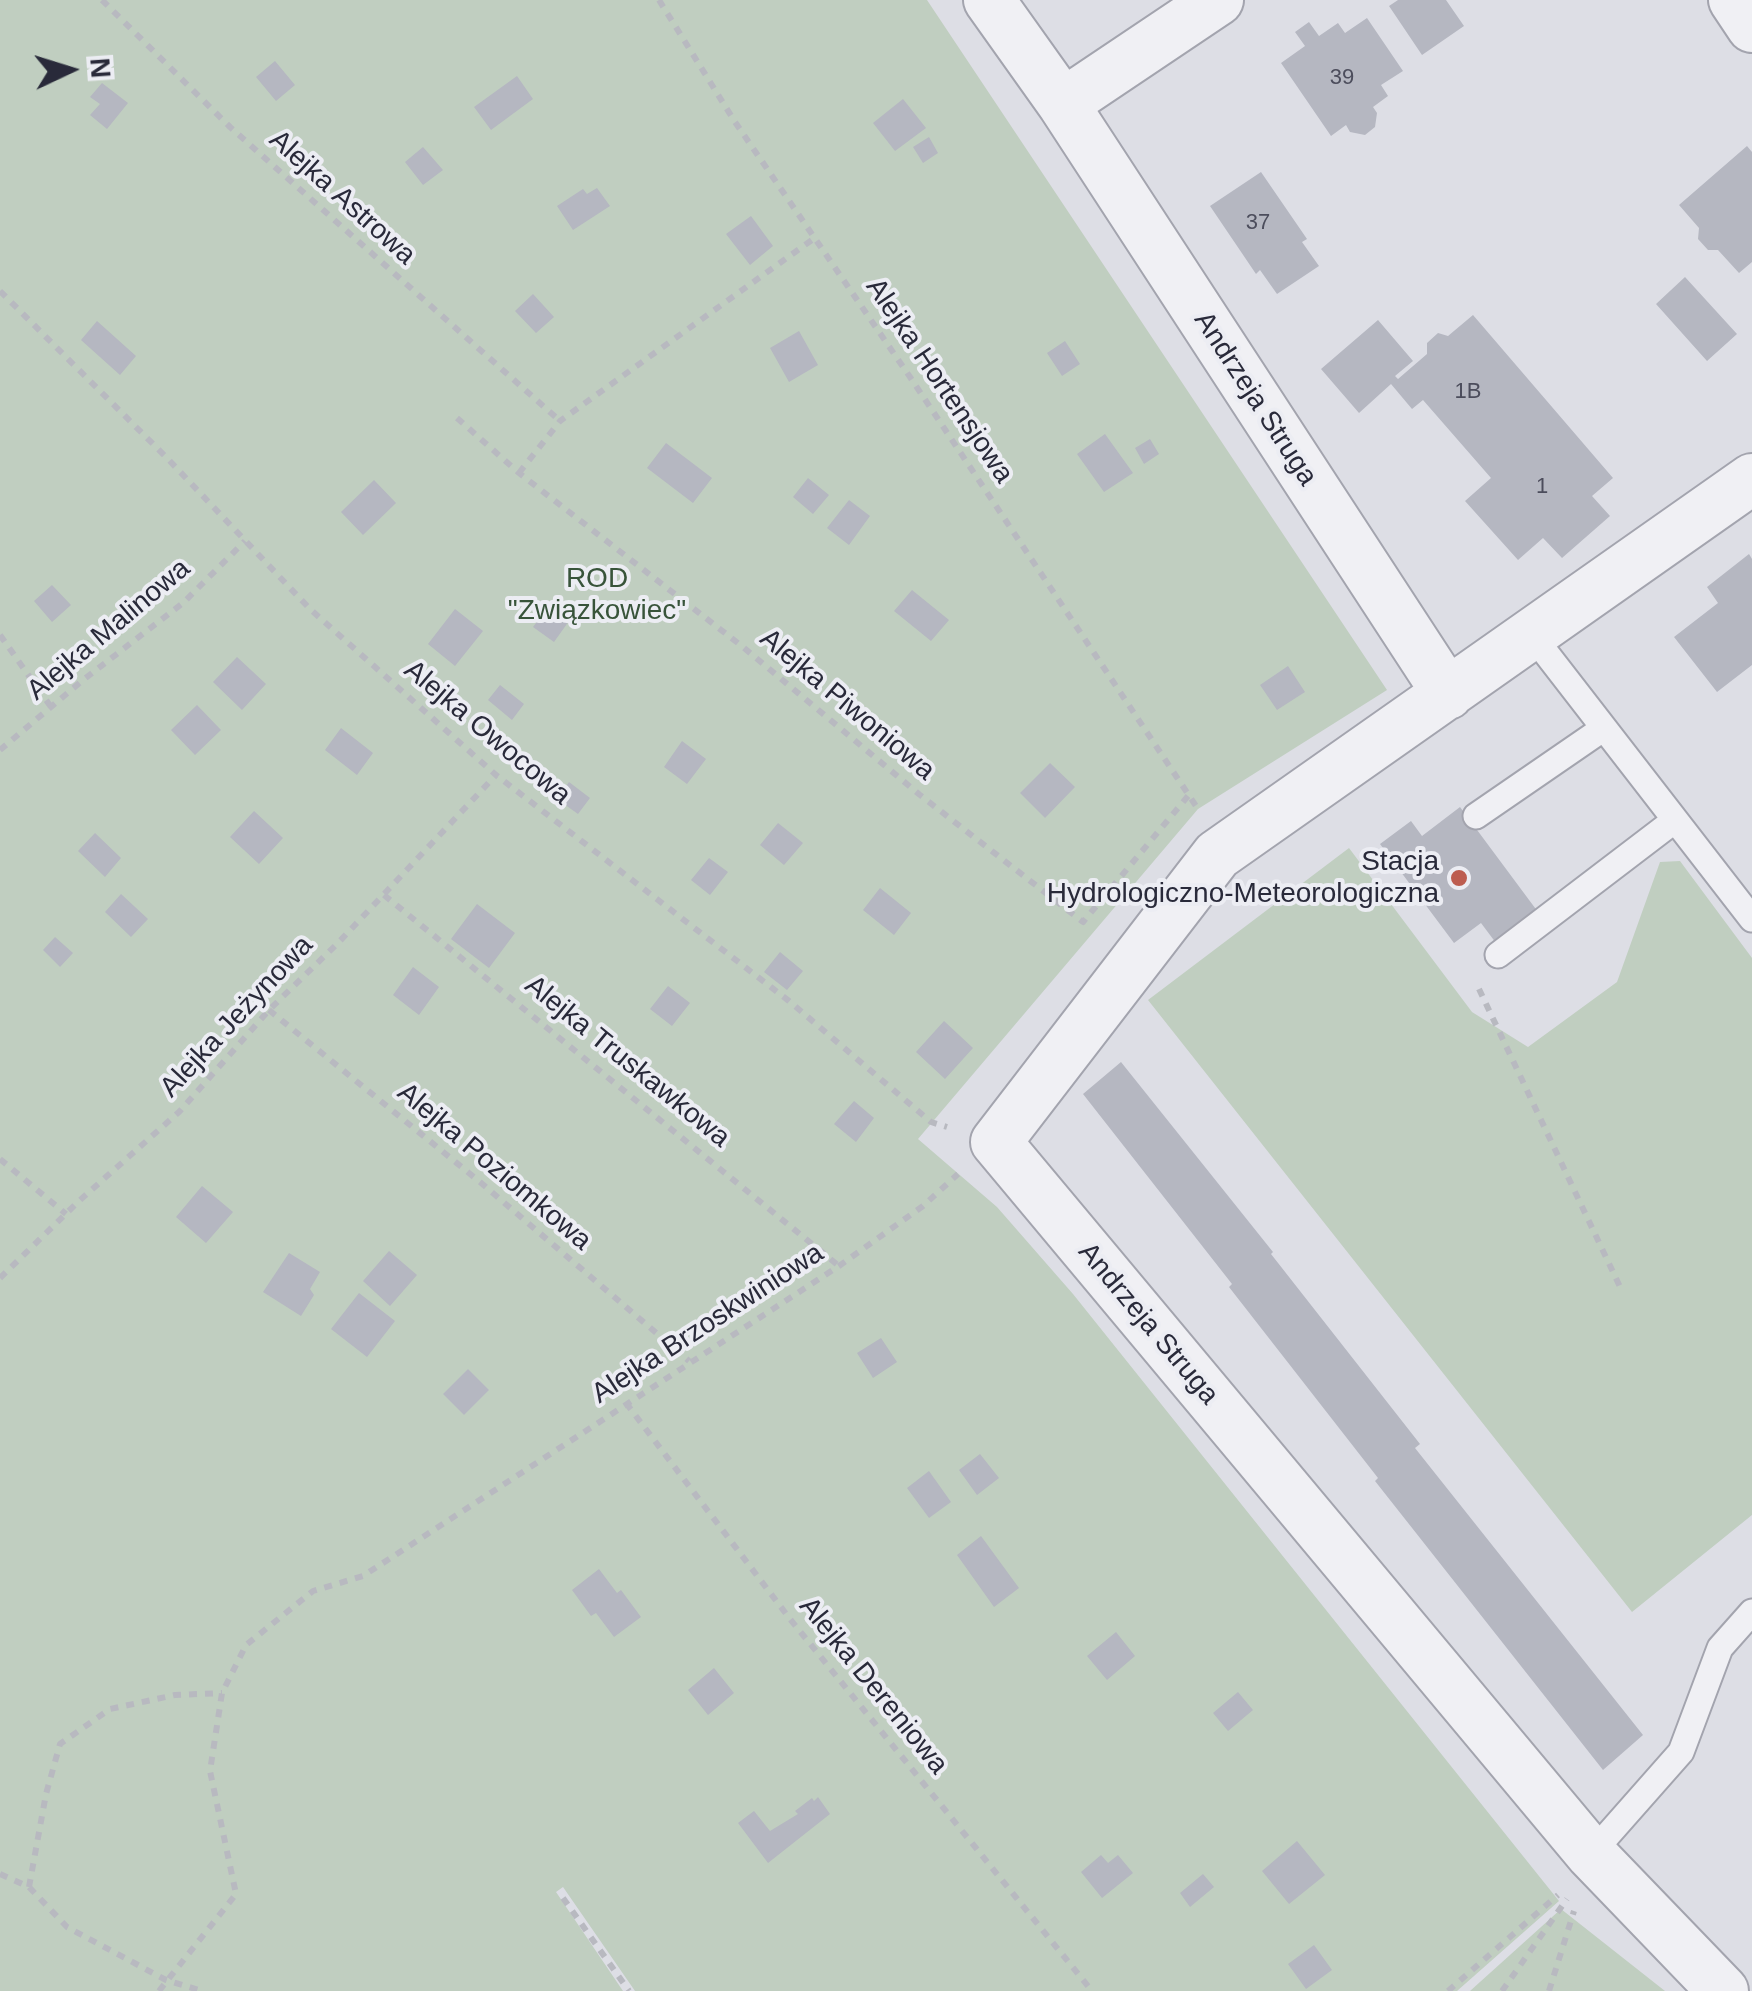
<!DOCTYPE html>
<meta charset="utf-8">
<style>
body{margin:0}
#map{position:relative;width:1752px;height:1991px;overflow:hidden;background:#dddee5;font-family:Helvetica,sans-serif}
canvas{display:block}
.north{position:absolute;left:20px;top:20px;width:100px;height:100px;-webkit-text-stroke:8px #ecedf3;paint-order:stroke;rotate:86deg;font-size:28px;font-weight:700;line-height:40px;text-align:center;color:#292a3a}
.north::after{content:'';display:block;margin:auto;width:35px;height:45px;background:#292a3a;clip-path:polygon(50% 0,100% 100%,50% 72%,0 100%)}
</style>
<div id="map">
<canvas width="1752" height="1991"></canvas>
<div class="north">N</div>
</div>
<script>
const c = document.querySelector('canvas').getContext('2d');
c.lineJoin = 'round';
function paint(path, color) { c.fillStyle = color; c.fill(path, 'evenodd'); }
const toPath = rows => new Path2D(rows.map(r => 'M' + r).join(''));
function stroke(path, color, width, dash) { c.strokeStyle = color; c.lineWidth = width; c.lineCap = dash ? 'butt' : 'round'; c.setLineDash(dash || []); c.stroke(path); }
function label(font, color, halo, rows, align = 'center') {
  c.font = font + ' Helvetica,sans-serif'; c.lineWidth = 8; c.setLineDash([]); c.textBaseline = 'middle'; c.strokeStyle = halo; c.fillStyle = color; for (const [text, x, y, turn = 0] of rows) {
    c.save(); c.translate(x, y); c.rotate((+turn || 0) * Math.PI / 180); c.textAlign = isNaN(turn) ? turn : align; if (halo) c.strokeText(text, 0, 0); c.fillText(text, 0, 0); c.restore();
  }
}
paint(toPath([
 [0,0,927,0,1387,690,1198,809,918,1139,997,1207,1073,1294,1559,1901,1457,1991,635,1991,563,1887,556,1892,623,1991,0,1991],
 [1349,848,1472,1012,1528,1047,1617,982,1660,862,1680,861,1752,958,1752,1515,1632,1612,1148,1000],
 [1561,1909,1665,1991,1470,1991]
]), '#c0cec0');
paint(toPath([
 [1398,0,1446,0,1464,26,1422,55,1389,6],
 [1367,18,1403,71,1381,85,1388,96,1373,107,1377,113,1375,127,1365,135,1350,132,1346,125,1331,136,1281,63,1305,46,1295,32,1309,22,1319,36,1338,23,1345,33],
 [275,61,295,85,276,101,256,77],
 [517,76,533,99,491,130,474,107],
 [102,83,128,103,107,129,90,115,100,104,90,97],
 [903,99,926,128,895,151,873,123],
 [929,137,938,153,923,163,913,147],
 [1747,146,1752,152,1752,262,1739,273,1718,250,1708,250,1698,239,1699,228,1679,205],
 [423,147,443,170,423,185,405,162],
 [1261,172,1307,239,1302,242,1319,266,1277,294,1260,270,1256,274,1210,206],
 [597,188,610,206,573,230,557,206,583,189,587,194],
 [751,216,773,246,750,265,726,234],
 [1685,277,1737,334,1707,361,1656,304],
 [533,294,554,317,536,333,515,311],
 [1473,315,1613,478,1592,496,1610,516,1562,558,1543,538,1518,560,1465,501,1491,478,1423,400,1412,409,1391,384,1359,413,1321,369,1378,320,1413,361,1395,376,1398,379,1427,354,1427,343,1438,333,1448,336],
 [97,321,136,356,120,375,81,340],
 [799,331,818,365,789,382,770,348],
 [1065,341,1080,364,1062,376,1047,353],
 [1105,434,1133,473,1104,492,1077,454],
 [1150,439,1159,454,1144,464,1135,448],
 [666,443,712,478,693,503,647,468],
 [808,478,829,495,813,514,793,497],
 [374,480,396,503,363,535,341,512],
 [849,500,870,516,849,545,827,528],
 [1749,554,1752,559,1752,665,1717,692,1674,637,1718,603,1707,587],
 [52,585,71,605,52,622,34,601],
 [912,590,949,620,931,641,894,611],
 [549,606,569,621,554,642,533,627],
 [455,609,483,631,455,666,428,644],
 [237,657,266,684,242,710,213,682],
 [1288,666,1305,692,1277,710,1260,685],
 [500,685,524,704,512,720,488,700],
 [197,705,221,730,195,755,171,730],
 [341,728,373,753,357,775,325,750],
 [682,741,706,759,687,784,664,767],
 [1050,763,1075,787,1045,818,1020,793],
 [569,782,590,798,578,814,557,799],
 [1460,807,1538,912,1496,943,1481,923,1454,943,1380,844,1411,821,1422,836],
 [254,811,283,838,259,864,230,837],
 [778,823,803,843,784,865,760,845],
 [95,833,121,858,105,877,78,851],
 [709,858,728,872,710,895,691,880],
 [880,888,911,913,894,935,863,910],
 [121,894,148,919,131,937,105,912],
 [477,904,515,933,489,968,451,939],
 [55,937,73,953,60,967,43,950],
 [780,952,803,971,787,990,764,972],
 [413,967,439,987,419,1015,393,995],
 [668,986,690,1003,672,1026,650,1009],
 [944,1021,973,1048,945,1079,916,1052],
 [1121,1062,1273,1252,1271,1254,1420,1444,1415,1448,1643,1735,1603,1770,1375,1481,1378,1478,1229,1287,1232,1284,1083,1094],
 [854,1101,874,1118,856,1142,834,1124],
 [202,1186,233,1212,206,1243,176,1217],
 [389,1251,417,1275,390,1306,363,1281],
 [289,1253,320,1272,310,1289,314,1295,301,1316,263,1292],
 [359,1293,395,1321,367,1357,331,1329],
 [881,1338,897,1362,873,1378,857,1353],
 [468,1369,489,1390,464,1415,443,1394],
 [980,1454,999,1478,977,1495,959,1470],
 [929,1471,951,1502,929,1518,907,1488],
 [981,1536,1019,1588,994,1607,957,1555],
 [599,1569,617,1593,621,1590,641,1617,614,1637,596,1613,591,1616,572,1590],
 [1116,1632,1135,1656,1107,1680,1087,1656],
 [714,1668,734,1693,708,1715,688,1690],
 [1238,1692,1253,1710,1228,1731,1213,1713],
 [818,1797,830,1814,768,1863,738,1823,754,1811,770,1831,798,1814,795,1811,812,1798,814,1801],
 [1297,1841,1325,1875,1289,1904,1262,1871],
 [1101,1855,1108,1863,1118,1855,1133,1873,1102,1898,1081,1872],
 [1203,1874,1214,1887,1190,1907,1180,1893],
 [1314,1945,1332,1970,1306,1989,1288,1964]
]), '#b5b7c1');
const service = toPath([
 [1532,635,1752,919],
 [1476,816,1604,728],
 [1498,955,1675,820],
 [1591,1854,1681,1752,1720,1648,1752,1612]
]);
const minor = toPath([
 [989,0,1063,104,1218,0],
 [1734,0,1752,27],
 [1063,104,1448,694],
 [1723,1991,1591,1854,996,1142,1217,855,1752,479]
]);
stroke(service, '#a3a4ae', 29);
stroke(minor, '#a3a4ae', 54);
stroke(toPath([
 [102,0,230,127,560,421],
 [659,0,735,122,910,377,1196,806],
 [0,291,166,457,310,609,496,775,789,1001,931,1122,947,1127],
 [457,418,519,473,743,647,920,795,1083,922,1188,796],
 [519,473,560,421,816,237],
 [0,635,51,707],
 [0,750,83,680,183,603,245,541],
 [384,895,839,1266],
 [1479,989,1622,1291],
 [269,1010,480,1182,689,1361],
 [0,1159,66,1214],
 [0,1278,79,1201,179,1112,269,1010,338,943,496,775],
 [626,1403,790,1619,1092,1991],
 [0,1874,29,1887,67,1927,166,1980,202,1991],
 [29,1887,46,1794,60,1744,110,1709,175,1695,222,1693],
 [563,1898,629,1991],
 [159,1991,236,1894,210,1771,222,1693,246,1645,313,1591,363,1576,839,1266,923,1206,958,1174],
 [1448,1991,1558,1895],
 [1502,1991,1567,1899],
 [1549,1991,1574,1911]
]), '#b8b9c0', 6, [8, 8]);
stroke(service, '#f0f0f4', 25);
stroke(minor, '#f0f0f4', 50);
for (const [x, y, r, color] of [
 [1459,878,10,"#bd5d50"]
]) { const dot = new Path2D(); dot.arc(x, y, r, 0, 2 * Math.PI); c.fillStyle = color; c.fill(dot); stroke(dot, '#ecedf3', 4); }
label('22px', '#4c4d5c', null, [
 ["39",1342,78],
 ["37",1258,223],
 ["1B",1468,392],
 ["1",1542,487]
]);
label('28px', '#292a3a', '#ecedf3', [
 ["Alejka Astrowa",342,198,42],
 ["Alejka Hortensjowa",939,381,56],
 ["Andrzeja Struga",1255,399,57],
 ["Alejka Malinowa",109,630,-40],
 ["Alejka Piwoniowa",847,705,40],
 ["Alejka Owocowa",487,733,40],
 ["Alejka Jeżynowa",237,1017,-47],
 ["Alejka Truskawkowa",627,1062,39],
 ["Alejka Poziomkowa",494,1167,40],
 ["Alejka Brzoskwiniowa",708,1324,-33],
 ["Andrzeja Struga",1148,1324,50],
 ["Alejka Dereniowa",873,1686,51]
]);
label('28px', '#38543a', '#ecedf3', [
 ["ROD",597,579],
 ["\"Związkowiec\"",597,611]
]);
label('28px', '#292a3a', '#ecedf3', [
 ["Stacja",1439,862],
 ["Hydrologiczno-Meteorologiczna",1439,894]
], 'right');
</script>
